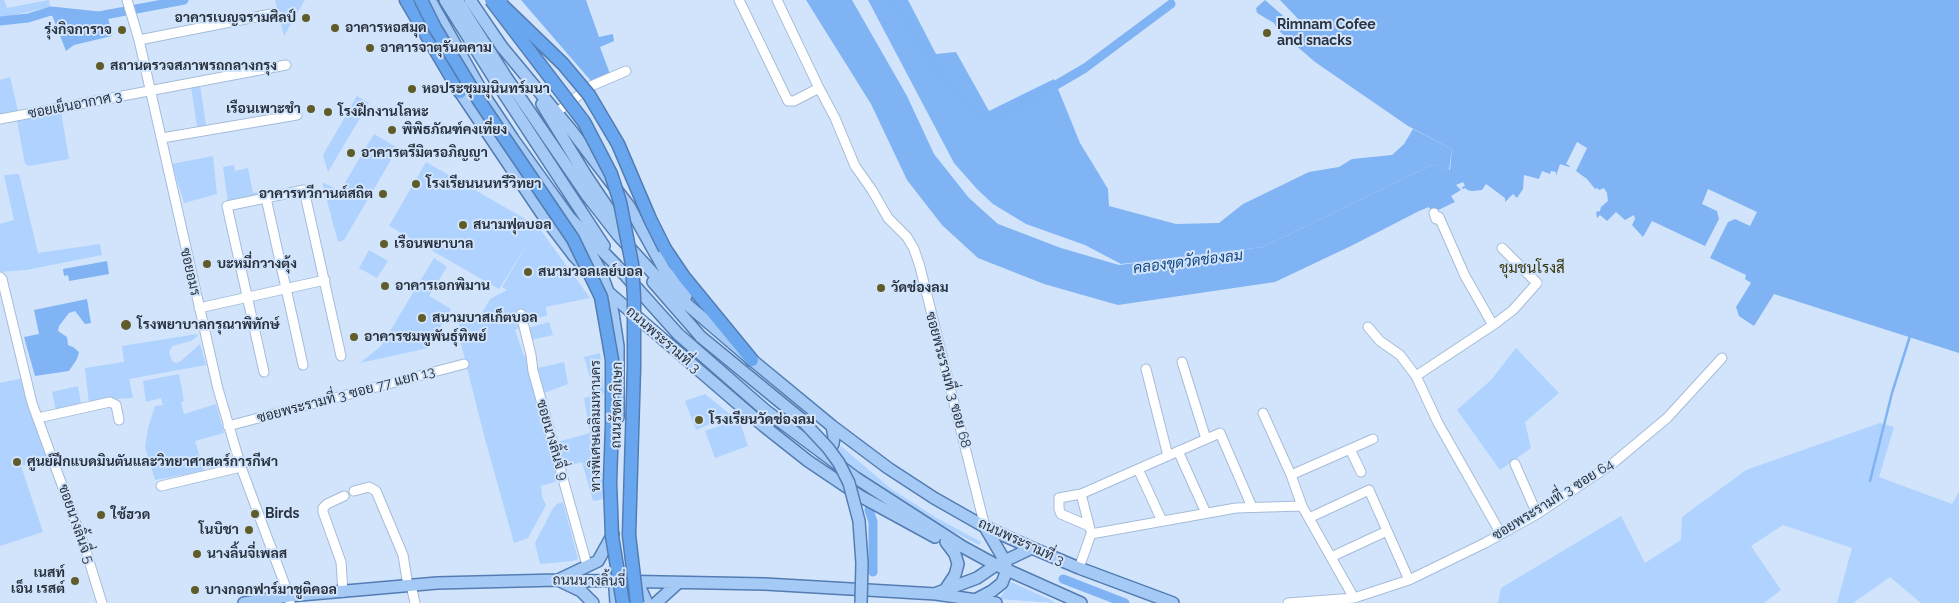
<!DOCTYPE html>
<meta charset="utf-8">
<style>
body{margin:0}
canvas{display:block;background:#d1e4fc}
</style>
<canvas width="1959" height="603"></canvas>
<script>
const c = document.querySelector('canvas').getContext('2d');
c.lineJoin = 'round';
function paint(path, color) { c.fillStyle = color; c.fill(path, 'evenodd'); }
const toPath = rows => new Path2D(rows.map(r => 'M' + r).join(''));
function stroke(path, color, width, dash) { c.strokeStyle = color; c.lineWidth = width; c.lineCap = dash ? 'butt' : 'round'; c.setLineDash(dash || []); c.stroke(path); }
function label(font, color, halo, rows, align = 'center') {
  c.font = font + ' Raleway,Sarabun,sans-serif'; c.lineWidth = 4; c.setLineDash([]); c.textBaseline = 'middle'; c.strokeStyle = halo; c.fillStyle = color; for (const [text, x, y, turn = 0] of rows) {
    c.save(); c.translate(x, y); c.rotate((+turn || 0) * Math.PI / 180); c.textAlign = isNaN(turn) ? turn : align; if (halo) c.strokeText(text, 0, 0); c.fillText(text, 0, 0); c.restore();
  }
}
paint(toPath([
 [0,0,4,0,7,8,49,0,50,7,0,18],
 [275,0,305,0,284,36],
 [10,77,18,111,0,114,0,80],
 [200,85,206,125,197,127,191,87],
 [357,96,369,103,328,172,323,155],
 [61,112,69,159,29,166,25,164,17,121],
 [374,134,398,148,344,240,338,242,322,182,340,191],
 [213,156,217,194,184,203,172,164],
 [426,162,536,225,537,225,590,298,546,307,547,316,526,320,523,311,516,313,520,328,515,330,524,356,528,355,528,371,558,481,541,486,542,497,546,505,528,538,514,543,485,439,460,340,463,340,459,324,478,320,490,299,507,290,502,287,529,241,499,289,389,226],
 [234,165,235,171,248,168,253,193,262,192,264,197,228,204,223,167],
 [19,174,38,253,100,244,102,255,26,270,0,272,0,224,14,220,4,175],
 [369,250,388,261,377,278,359,268],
 [434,258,447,267,429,296,451,309,428,348,360,363,381,346],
 [549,322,553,335,531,340,528,328],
 [197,334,198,336,191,341,172,346,169,352,172,361,176,363,181,361,200,344,206,365,129,379,133,398,114,399,89,404,85,368,124,362,122,346],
 [1516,348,1559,393,1525,422,1531,448,1500,470,1457,410,1491,380],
 [600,353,604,392,596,402,604,499,593,501,582,462,564,467,557,442,590,433,584,398,595,395,584,357],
 [564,362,568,384,544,393,538,368],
 [179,374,184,401,181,402,184,414,216,404,224,433,195,441,204,471,155,480,145,447,148,428,155,406,163,405,161,398,146,402,143,381],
 [23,378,47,458,21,466,43,532,0,546,0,383],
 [78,386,81,404,56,411,52,392],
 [705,394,731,415,696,430,685,401],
 [739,419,748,446,715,458,705,431],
 [1880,423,1894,427,1879,477,1952,504,1959,492,1959,603,1921,603,1890,577,1853,603,1837,603,1852,548,1783,525,1751,546,1781,590,1764,603,1498,603,1501,588,1621,516,1645,563,1681,540,1682,517,1746,470],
 [841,446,890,488,935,517,981,542,979,545,942,526,889,494,838,458,836,455],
 [563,502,578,559,573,561,540,564,535,543,552,510,557,504],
 [1011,582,1051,600,1055,603,999,599]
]), '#afd2fe');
paint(toPath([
 [521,0,586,0,599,37,613,34,614,41,600,47,610,74,591,81],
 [868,0,908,0,936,54,956,52,989,111,1054,79,1080,143,1108,189,1109,206,1176,224,1219,223,1243,204,1309,172,1339,167,1352,159,1392,155,1404,144,1413,129,1452,149,1449,170,1432,165,1263,247,1121,264,1085,245,1026,224,993,204,977,189,954,163],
 [52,12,88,17,108,17,112,36,74,45,66,51,52,15],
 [87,299,91,323,85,324,75,311,69,313,59,326,58,331,67,337,68,345,73,347,79,352,77,359,69,371,35,376,24,337,39,334,34,310]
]), '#80b4f4');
paint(toPath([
 [806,0,852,0,907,96,934,154,969,198,998,224,1061,248,1119,265,1263,247,1432,165,1450,170,1452,149,1408,126,1315,62,1278,30,1274,23,1257,13,1256,8,1265,0,1296,27,1301,22,1280,0,1959,0,1959,353,1774,294,1754,326,1739,316,1736,307,1751,283,1745,279,1746,275,1710,258,1728,222,1735,219,1750,226,1757,212,1708,189,1702,204,1717,211,1719,219,1705,246,1652,221,1643,237,1632,225,1635,219,1634,215,1625,220,1616,212,1607,221,1600,215,1597,218,1596,212,1600,211,1601,207,1608,201,1607,193,1604,188,1599,190,1597,188,1595,189,1587,179,1576,171,1587,148,1577,142,1566,164,1570,166,1569,167,1560,164,1556,176,1556,172,1551,171,1550,174,1542,171,1539,179,1524,175,1523,189,1517,198,1513,194,1505,202,1505,198,1486,184,1482,190,1472,191,1467,190,1466,188,1463,189,1462,187,1465,186,1463,182,1456,185,1461,190,1451,196,1455,202,1432,213,1429,207,1419,211,1353,245,1275,282,1118,305,1044,284,978,258,942,225,907,180,871,104],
 [107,261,109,274,69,281,68,275,64,276,63,269]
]), '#7fb3f3');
stroke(toPath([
 [1870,481,1892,393,1910,336]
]), '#7fb3f3', 2.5);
stroke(toPath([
 [893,0,930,60,957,95,973,112,984,119,995,119,1010,112,1085,68,1171,4],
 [0,21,28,18,51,11,99,16,184,0],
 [869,510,873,522,873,572],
 [1063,579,1125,603]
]), '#7fb3f3', 9);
const minor = toPath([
 [127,0,139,40,218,389,241,467,289,596,290,603],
 [739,0,788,101,794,101,819,88],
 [777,0,818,86,835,118,855,166,872,190,888,218,907,237,914,249,920,267,985,527],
 [139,40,271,14],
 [557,112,591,86,626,71],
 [0,119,286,65],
 [162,138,297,115],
 [266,198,303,365],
 [1434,213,1436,219,1439,217,1465,276,1493,325],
 [0,277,2,279,32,403,85,548,102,603],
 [199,308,325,280],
 [521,314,531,355,533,371,587,565],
 [1368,327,1380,341,1400,355,1416,376],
 [1182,362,1206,439],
 [1146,369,1168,456],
 [264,372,227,206,304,190,341,356],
 [1263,413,1291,475,1302,506,1354,598],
 [38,418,110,402,116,405,119,420],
 [228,426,464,364],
 [1350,449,1361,472],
 [1178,451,1206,513],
 [1515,464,1537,514],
 [1138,469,1162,521],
 [1291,475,1373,439],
 [161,486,241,467],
 [354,491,369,487,376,491,403,555,408,586],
 [1081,494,1090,529],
 [1309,518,1369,490,1409,580],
 [1089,526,1061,514,1059,509,1059,498,1081,494,1220,433,1252,507],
 [1091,534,1236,508,1302,506],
 [1501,534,1438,423,1416,376,1496,323,1513,310,1537,283,1502,248],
 [1331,557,1387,531],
 [1079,568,1091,534],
 [411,585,415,603],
 [343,592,341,562,323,512,323,508,327,504,344,496],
 [1288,603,1354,598,1409,580,1485,543,1537,514,1612,464,1667,418,1722,358]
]);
const major = toPath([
 [430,0,485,97,513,139,569,217,617,266,678,334,765,410,856,478,963,547,996,565,1081,603],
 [445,0,497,83,604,246],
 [457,0,506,77,586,194,618,235,662,283,752,360,832,426,888,468,934,498,985,527,1032,548,1079,568,1173,603],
 [470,0,502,47,571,130,629,206,664,269,686,296],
 [459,82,460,92,542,214,574,256,608,292,765,427,808,461,860,496,935,537],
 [542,104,585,174,624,232],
 [582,238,600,270,608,292,613,313,618,346,618,417],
 [653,282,701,337],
 [822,453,829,451,833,444,834,437,832,426],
 [614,575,616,603],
 [560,579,598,561,613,534],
 [562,582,581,591,593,603],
 [638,583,647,603],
 [945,590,955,575,958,564,955,554,946,542],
 [937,593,977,578,996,565,1032,548],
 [975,600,992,591,1002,583,1007,570,1005,561,985,527],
 [244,603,289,596,437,583,558,580,765,584,936,594,996,603],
 [656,603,678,583]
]);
const highway = toPath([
 [406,0,460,92],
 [665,249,684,277,752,360]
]);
stroke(minor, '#a5bcd9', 11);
stroke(major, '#537db2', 14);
stroke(highway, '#537db2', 15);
stroke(minor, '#fff', 9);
stroke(major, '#a5caf6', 11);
stroke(highway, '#69a6f0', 12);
const majorBridge = toPath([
 [701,337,801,419,828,448,839,463,849,483,859,521,862,563,861,603]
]);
const highwayBridge = toPath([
 [421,0,435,28,480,102,573,239,601,297,612,360,612,425,610,482,612,536,623,603],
 [491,0,584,122,611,174,620,202,632,264,634,297,634,367,629,535,637,603],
 [502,5,563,64,589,95,618,144,650,219,665,249]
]);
stroke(majorBridge, '#537db2', 14, []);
stroke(highwayBridge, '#537db2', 15, []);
stroke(majorBridge, '#a5caf6', 11);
stroke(highwayBridge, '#69a6f0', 12);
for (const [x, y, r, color] of [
 [306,18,5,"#605c29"],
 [335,28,5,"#605c29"],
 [122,30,5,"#605c29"],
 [1267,33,5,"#605c29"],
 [370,48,5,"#605c29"],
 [100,66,5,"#605c29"],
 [412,89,5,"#605c29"],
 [311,109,5,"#605c29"],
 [328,112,5,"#605c29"],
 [392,130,5,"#605c29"],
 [351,153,5,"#605c29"],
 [416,184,5,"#605c29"],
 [383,194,5,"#605c29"],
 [463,225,5,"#605c29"],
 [384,244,5,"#605c29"],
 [207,264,5,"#605c29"],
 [528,272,5,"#605c29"],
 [385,286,5,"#605c29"],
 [881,288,5,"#605c29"],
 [422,318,5,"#605c29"],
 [126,325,6,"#605c29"],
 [354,337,5,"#605c29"],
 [699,420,5,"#605c29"],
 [17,462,5,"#605c29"],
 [255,514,5,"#605c29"],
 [101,515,5,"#605c29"],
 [249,530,5,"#605c29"],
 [197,554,5,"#605c29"],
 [75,581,5,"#605c29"],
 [195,590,5,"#605c29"]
]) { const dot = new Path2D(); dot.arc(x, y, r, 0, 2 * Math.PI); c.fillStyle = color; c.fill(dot); stroke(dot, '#d1e4fc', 2); }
label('bold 14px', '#29323e', '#d1e4fc', [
 ["อาคารเบญจรามศิลป์",296,18,"right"],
 ["Rimnam Cofee",1277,25],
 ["and snacks",1277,41],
 ["อาคารหอสมุด",345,28],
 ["รุ่งกิจการาจ",112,30,"right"],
 ["อาคารจาตุรันตคาม",380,48],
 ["สถานตรวจสภาพรถกลางกรุง",110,66],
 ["หอประชุมมุนินทร์มนา",422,89],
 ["เรือนเพาะชำ",301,109,"right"],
 ["โรงฝึกงานโลหะ",338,112],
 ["พิพิธภัณฑ์คงเที่ยง",402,130],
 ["อาคารตรีมิตรอภิญญา",361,153],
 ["โรงเรียนนนทรีวิทยา",426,184],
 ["อาคารทวีกานต์สถิต",373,194,"right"],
 ["สนามฟุตบอล",473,225],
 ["เรือนพยาบาล",394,244],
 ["บะหมี่กวางตุ้ง",217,264],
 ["สนามวอลเลย์บอล",538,272],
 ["อาคารเอกพิมาน",395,286],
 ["วัดช่องลม",891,288],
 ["สนามบาสเก็ตบอล",432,318],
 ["โรงพยาบาลกรุณาพิทักษ์",137,325],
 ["อาคารชมพูพันธุ์ทิพย์",364,337],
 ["โรงเรียนวัดช่องลม",709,420],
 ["ศูนย์ฝึกแบดมินตันและวิทยาศาสตร์การกีฬา",27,462],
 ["Birds",265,514],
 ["ใช้ฮวด",111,515],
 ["โนบิชา",239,530,"right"],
 ["นางลิ้นจี่เพลส",207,554],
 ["เนสท์",65,573,"right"],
 ["เอ็น เรสต์",65,589,"right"],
 ["บางกอกฟาร์มาชูติคอล",205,590]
], 'left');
label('14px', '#29323e', '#d1e4fc', [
 ["ซอยเย็นอากาศ 3",75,105,-11],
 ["ซอยอมร",190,272,77],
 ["ถนนพระรามที่ 3",663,340,41],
 ["ซอยพระรามที่ 3 ซอย 68",948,380,75],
 ["ซอยพระรามที่ 3 ซอย 77 แยก 13",346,395,-15],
 ["ถนนรัชดาภิเษก",617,405,-89],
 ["ทางพิเศษเฉลิมมหานคร",596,426,-90],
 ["ซอยนางลิ้นจี่ 9",552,440,74],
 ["ซอยพระรามที่ 3 ซอย 64",1553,500,-32],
 ["ซอยนางลิ้นจี่ 5",76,524,71],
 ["ถนนพระรามที่ 3",1021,542,25],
 ["ถนนนางลิ้นจี่",589,581,1]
]);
label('italic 15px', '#124680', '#d1e4fc', [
 ["คลองขุดวัดช่องลม",1188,262,-7]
]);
label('15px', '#383409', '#d1e4fc', [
 ["ชุมชนโรงสี",1532,268]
]);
</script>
